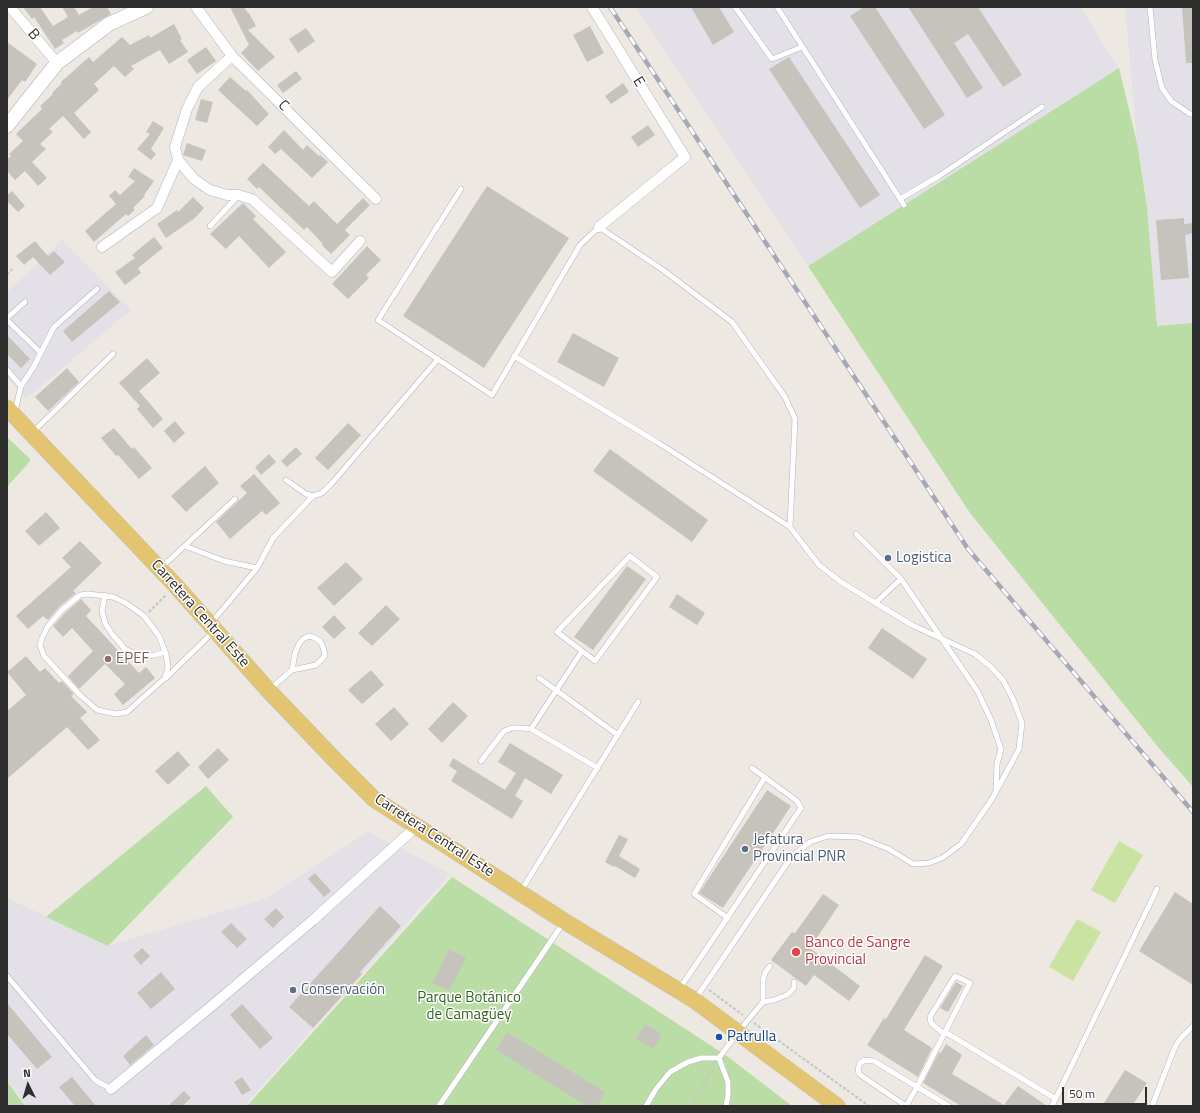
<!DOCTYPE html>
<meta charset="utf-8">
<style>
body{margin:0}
#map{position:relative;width:1200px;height:1113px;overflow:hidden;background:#ede8e2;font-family:"Titillium Web",sans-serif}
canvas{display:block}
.frame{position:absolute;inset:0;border:8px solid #2e2e2e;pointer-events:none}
.north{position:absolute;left:8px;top:1065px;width:40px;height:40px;-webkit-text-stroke:3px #fff;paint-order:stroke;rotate:355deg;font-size:11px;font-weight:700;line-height:16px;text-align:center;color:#2e2e2e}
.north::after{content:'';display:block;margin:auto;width:14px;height:18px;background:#2e2e2e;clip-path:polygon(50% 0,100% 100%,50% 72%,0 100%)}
.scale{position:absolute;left:1062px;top:1087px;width:85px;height:18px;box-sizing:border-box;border:2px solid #2e2e2e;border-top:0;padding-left:5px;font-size:12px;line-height:14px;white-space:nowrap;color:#2e2e2e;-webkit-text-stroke:3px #fff;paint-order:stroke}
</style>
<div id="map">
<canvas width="1200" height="1113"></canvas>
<div class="frame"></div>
<div class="north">N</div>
<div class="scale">50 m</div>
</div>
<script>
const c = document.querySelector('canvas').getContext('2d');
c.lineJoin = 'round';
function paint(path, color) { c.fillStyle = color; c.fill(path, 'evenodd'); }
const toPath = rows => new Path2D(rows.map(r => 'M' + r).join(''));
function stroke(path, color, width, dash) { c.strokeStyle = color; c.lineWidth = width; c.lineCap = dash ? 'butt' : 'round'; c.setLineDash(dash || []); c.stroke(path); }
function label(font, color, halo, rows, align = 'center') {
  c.font = font + ' "Titillium Web",sans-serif'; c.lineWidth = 3; c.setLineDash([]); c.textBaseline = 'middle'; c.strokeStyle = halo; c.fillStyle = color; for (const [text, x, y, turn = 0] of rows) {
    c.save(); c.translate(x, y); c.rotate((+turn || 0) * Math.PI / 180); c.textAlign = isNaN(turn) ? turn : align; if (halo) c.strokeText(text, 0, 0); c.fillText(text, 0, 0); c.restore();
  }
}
paint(toPath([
 [635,7,1080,7,1119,68,808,266],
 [1125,7,1193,7,1193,323,1157,326,1147,207,1137,143],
 [62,240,131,310,26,399,7,377,7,292],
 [368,832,450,874,366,969,366,970,244,1106,27,1106,7,1079,7,898,108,946,264,899]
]), '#e3e1e7');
paint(toPath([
 [1119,68,1137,143,1147,207,1157,326,1193,323,1193,787,1158,747,970,513,808,266],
 [7,437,31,460,7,487],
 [206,786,233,817,108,946,46,917],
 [452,877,727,1056,792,1106,247,1106],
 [7,1081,25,1106,26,1106,7,1106]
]), '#badda5');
paint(toPath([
 [1119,841,1143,855,1115,903,1091,890],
 [1077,919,1101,932,1073,981,1049,967]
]), '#cae3a2');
paint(toPath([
 [23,7,40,7,53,26,68,17,62,7,74,7,79,15,93,7,107,7,111,14,78,33,77,31,62,40,64,43,55,49,34,17,32,19],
 [230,7,244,7,248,13,249,13,256,26,248,30,275,57,258,71,241,53,249,45],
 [691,7,719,7,734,32,713,45],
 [864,7,875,7,945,115,924,129,850,16],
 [908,7,978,7,1022,75,1003,87,968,34,954,43,983,88,967,98],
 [1182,7,1193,7,1193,63,1186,63],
 [174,24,182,39,180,40,188,52,169,64,160,50,131,66,134,69,125,77,114,66,94,84,99,90,74,113,91,132,84,139,63,116,49,129,53,132,40,144,46,149,32,162,47,178,38,186,25,171,15,180,7,171,7,160,11,156,9,154,23,141,16,134,42,109,40,106,53,94,52,93,62,83,61,82,89,57,93,62,122,37,130,45,149,35,150,38],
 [590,26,604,53,587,62,573,35],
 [306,28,315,41,298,53,289,39],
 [7,42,37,64,25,82,22,80,7,100],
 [206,47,216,61,197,74,187,60],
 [789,57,880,195,860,208,769,69],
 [296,71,302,79,283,93,277,85],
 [230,77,246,91,247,90,269,114,257,126,218,90],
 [623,83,629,92,611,104,605,96],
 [201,99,213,102,207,123,195,120],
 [153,121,164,128,151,149,156,154,151,160,137,149,150,134,146,132],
 [648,125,655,135,638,147,631,137],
 [284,130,303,150,307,145,319,156,320,155,328,162,312,178,281,149,275,154,268,147],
 [187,143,206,150,202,161,183,155],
 [263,163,309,206,314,201,337,224,363,198,370,205,345,230,350,235,331,254,322,245,323,244,307,227,304,230,259,187,257,189,247,179],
 [134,168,154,181,144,195,145,196,133,208,135,210,128,216,126,214,94,242,85,231,116,204,109,196,115,190,120,195,135,181,128,177],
 [487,186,569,238,484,368,403,316],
 [12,191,25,206,18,212,7,201,7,195],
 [193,197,204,208,195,218,166,238,157,224,177,210,178,212],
 [243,203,256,216,253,219,286,252,269,268,239,236,226,249,210,234],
 [1184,218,1184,224,1193,223,1193,233,1185,235,1189,278,1161,280,1156,220],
 [154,237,163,248,138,268,141,273,125,285,115,272,135,258,132,255],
 [35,241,48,256,54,251,65,262,50,275,33,257,24,265,16,256],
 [367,246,381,260,366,275,369,278,348,299,332,284],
 [109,291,120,302,72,342,63,331],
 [573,333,619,358,604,387,557,362],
 [7,335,30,359,21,368,7,354],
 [147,358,160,373,139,391,163,419,153,428,137,409,140,406,119,383],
 [67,368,79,382,48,411,35,397],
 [175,421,185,433,174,443,164,431],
 [348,423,361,435,328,470,315,458],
 [114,428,132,449,134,447,152,468,139,479,118,455,116,456,101,438],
 [296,447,302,454,287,467,281,461],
 [610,449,708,520,692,542,593,471],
 [269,454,276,462,261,475,255,467],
 [205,466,219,483,186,512,171,496],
 [254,474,280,503,266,515,262,511,230,539,216,522,247,493,240,486],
 [46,512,60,528,39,546,25,531],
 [80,541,102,563,73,591,76,593,59,607,48,620,43,616,28,629,16,616,71,567,62,558],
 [346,562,363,579,334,606,317,588],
 [627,566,646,579,593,650,574,637],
 [677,594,705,613,697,625,669,607],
 [81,599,91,610,86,616,139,673,146,667,155,678,123,705,114,694,125,684,105,664,79,689,68,676,93,651,72,628,63,637,53,626,65,613],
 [386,605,400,619,372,646,358,633],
 [334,615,346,628,334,639,322,627],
 [882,628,927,659,913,679,868,648],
 [26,656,40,672,45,668,59,683,62,681,74,694,71,696,87,712,80,718,100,740,88,750,67,727,7,779,7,711,26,695,7,672],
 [371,670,384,685,362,704,348,690],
 [453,702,468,716,442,743,428,729],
 [394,707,409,724,391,741,375,724],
 [510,743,563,775,551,794,525,778,515,796,523,801,512,819,451,781,457,771,449,766,453,758,505,790,516,773,498,762],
 [218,748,229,760,208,779,198,767],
 [178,751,190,765,168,785,155,771],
 [767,790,791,806,723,908,699,893],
 [619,835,628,839,619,856,640,869,635,878,615,866,614,867,605,862],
 [315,873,331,891,324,897,308,879],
 [1175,892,1193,904,1193,985,1139,951],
 [823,894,839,905,810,948,860,986,849,1001,814,975,806,986,771,960,792,932,795,933],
 [380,906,401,926,360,972,362,974,313,1028,289,1007],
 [276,908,284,917,273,928,264,919],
 [231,923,247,939,237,948,221,932],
 [142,948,150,956,141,965,133,956],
 [449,949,466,958,449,991,432,983],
 [925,955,943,966,904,1030,932,1048,918,1077,867,1045,884,1018,886,1019],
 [161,972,175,989,151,1009,137,993],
 [956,982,963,986,948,1012,940,1008],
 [7,1003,52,1057,37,1069,7,1034],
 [242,1004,273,1038,260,1049,230,1015],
 [645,1024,662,1034,653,1049,636,1038],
 [507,1032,605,1092,597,1106,587,1106,496,1050],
 [146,1035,154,1045,130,1065,123,1056],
 [946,1044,962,1055,952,1074,1004,1105,1018,1086,1047,1106,961,1106,923,1083,939,1052,941,1053],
 [1125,1070,1147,1083,1132,1106,1102,1106],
 [72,1077,96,1106,75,1106,59,1087],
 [242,1077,251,1090,242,1095,234,1082],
 [184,1091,191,1098,182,1106,168,1106]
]), '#c6c3bd');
const lane = toPath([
 [735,7,772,59,802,47],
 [777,7,904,205],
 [1150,7,1155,60,1162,88,1171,101,1190,114,1193,114],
 [461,189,378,320,492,395,580,245,599,227,663,270,732,322,785,397,795,419,790,527,819,565,841,582,912,625,975,654,990,666,1003,680,1013,699,1022,723,1019,749,992,799,961,844,942,858,929,863,913,864,889,849,858,837,828,836,810,842,792,856,696,998],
 [900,199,939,176,1042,107],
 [210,226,238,196],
 [7,318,25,302],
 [7,320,41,353],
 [514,356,657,442,790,527],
 [7,370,21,386],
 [15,411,21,386,33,368,54,327,97,289],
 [33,432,113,354],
 [286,480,306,494,313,496,322,493,333,482,438,359],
 [856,534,901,579,978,692,991,720,1001,749,997,764,996,791],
 [185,546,224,561,257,568],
 [630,556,657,577,595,661,557,632,630,556],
 [162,567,235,499],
 [88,594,113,597,126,603,144,616,159,636,166,654,168,667,165,678,127,712,116,714,97,710,80,695,44,656,40,645,42,638,48,626,62,610,80,595,88,594],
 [105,595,102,611,105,623,112,634,125,649,135,654,146,656,155,655,165,652],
 [875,603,901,579],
 [212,622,257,568,273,538,313,496],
 [166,678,213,632],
 [539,678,618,735],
 [271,688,292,670,316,665,322,659,325,655,323,647,320,641,313,637,309,636,303,639,299,644,295,653,292,670],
 [531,729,582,651],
 [481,761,504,731,512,728,521,728,531,729,598,768],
 [521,891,638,702],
 [728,918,694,894,765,777],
 [7,976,95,1080,111,1089],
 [680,988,801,808,797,801,752,768],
 [763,1002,774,1000,787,995,794,988,794,982],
 [945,1032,1056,1099],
 [944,1034,931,1023,930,1017,955,976,970,983,917,1087,906,1106,859,1074,858,1069,860,1063,865,1060,874,1061,917,1087,949,1106],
 [719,1058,728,1082,728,1096,726,1106],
 [439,1106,564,922],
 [646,1106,656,1089,670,1072,688,1062,701,1058,719,1058,738,1032,763,1002,763,979,766,971,770,966],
 [1052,1106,1157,889],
 [1152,1106,1175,1047,1180,1039,1193,1026]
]);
const street = toPath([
 [10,7,57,63],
 [196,7,232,56,376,199],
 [592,7,685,157,599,227],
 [232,56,198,87,187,109,175,147,178,160,194,179,210,190,227,195,238,195,252,199,332,272,360,241],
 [102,247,157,208,178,160],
 [111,1089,208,1009,313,920,417,826]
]);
const secondary = toPath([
 [7,126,57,63,109,24,146,7]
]);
const primary = toPath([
 [7,408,176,586,268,690,334,759,374,799,564,921,694,1000,837,1106]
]);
stroke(lane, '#b2b4bc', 6);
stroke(street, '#b2b4bc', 11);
stroke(secondary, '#b2b4bc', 15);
stroke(primary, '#c4c4c4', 17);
stroke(toPath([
 [7,275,13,268],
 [149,612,166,595],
 [709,990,743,1015],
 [754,1023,869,1106],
 [690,1106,714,1068]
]), '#c4c4c4', 2, [3, 2]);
stroke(lane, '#fff', 5);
stroke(street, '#fff', 10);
stroke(secondary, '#fff', 14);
stroke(primary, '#e3c471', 16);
const rail = toPath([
 [610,7,968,549,1193,812]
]);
stroke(rail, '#a5a8b5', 4.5);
stroke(rail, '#fff', 3, [9]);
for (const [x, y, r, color] of [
 [888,558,4,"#5c6f8a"],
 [108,659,4,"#8d6e63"],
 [745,849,4,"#5c6f8a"],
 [796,952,5,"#e0444e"],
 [293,990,4,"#5c6f8a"],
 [719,1037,4,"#1a4fb4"]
]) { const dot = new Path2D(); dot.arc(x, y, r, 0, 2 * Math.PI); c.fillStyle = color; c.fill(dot); stroke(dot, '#fff', 1.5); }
label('15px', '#2e2e2e', '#fff', [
 ["B",33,35,50],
 ["E",638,82,58],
 ["C",283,106,45],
 ["Carretera Central Este",200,614,48],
 ["Carretera Central Este",434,836,33]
]);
label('15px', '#4e5e75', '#fff', [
 ["Logistica",896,558],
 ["Jefatura",753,840],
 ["Provincial PNR",753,857],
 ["Conservación",301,990]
], 'left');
label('15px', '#785e54', '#fff', [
 ["EPEF",116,659]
], 'left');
label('15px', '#be3a42', '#fff', [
 ["Banco de Sangre",805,943],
 ["Provincial",805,960]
], 'left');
label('15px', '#346523', '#fff', [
 ["Parque Botánico",469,998],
 ["de Camagüey",469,1015]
]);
label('15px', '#164399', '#fff', [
 ["Patrulla",727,1037]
], 'left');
</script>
